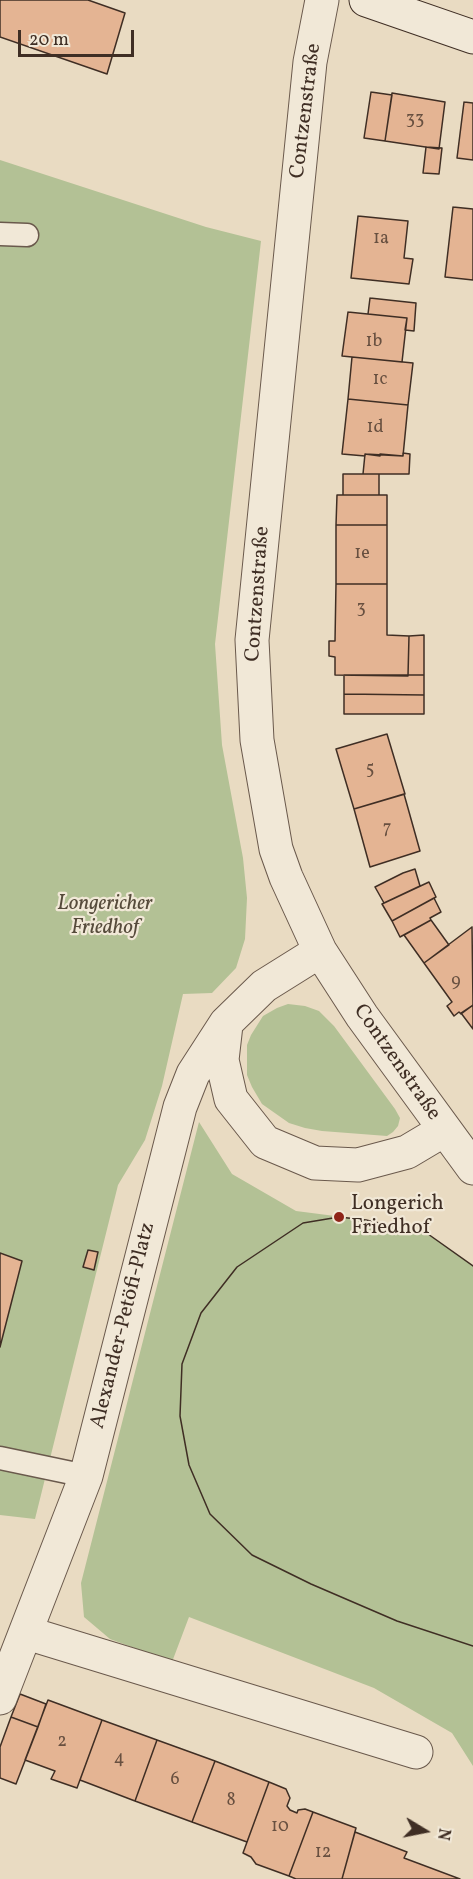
<!DOCTYPE html>
<meta charset="utf-8">
<style>
body{margin:0}
#map{position:relative;width:473px;height:1879px;overflow:hidden;background:#e9dbc2;font-family:Vollkorn,serif}
canvas{display:block}
.north{position:absolute;left:395px;top:1801px;width:60px;height:60px;-webkit-text-stroke:4px #f1e8d7;paint-order:stroke;rotate:100deg;font-size:16px;font-weight:700;line-height:24px;text-align:center;color:#3f2e24}
.north::after{content:'';display:block;margin:auto;width:21px;height:27px;background:#3f2e24;clip-path:polygon(50% 0,100% 100%,50% 72%,0 100%)}
.scale{position:absolute;left:18px;top:30px;width:116px;height:27px;box-sizing:border-box;border:3px solid #3f2e24;border-top:0;padding-left:8px;font-size:18px;line-height:21px;white-space:nowrap;color:#3f2e24;-webkit-text-stroke:4px #f1e8d7;paint-order:stroke}
</style>
<div id="map">
<canvas width="473" height="1879"></canvas>
<div class="north">N</div>
<div class="scale">20 m</div>
</div>
<script>
const c = document.querySelector('canvas').getContext('2d');
c.lineJoin = 'round';
function paint(path, color) { c.fillStyle = color; c.fill(path, 'evenodd'); }
const toPath = rows => new Path2D(rows.map(r => 'M' + r).join(''));
function stroke(path, color, width, dash) { c.strokeStyle = color; c.lineWidth = width; c.lineCap = dash ? 'butt' : 'round'; c.setLineDash(dash || []); c.stroke(path); }
function label(font, color, halo, rows, align = 'center') {
  c.font = font + ' Vollkorn,serif'; c.lineWidth = 4.5; c.setLineDash([]); c.textBaseline = 'middle'; c.strokeStyle = halo; c.fillStyle = color; for (const [text, x, y, turn = 0] of rows) {
    c.save(); c.translate(x, y); c.rotate((+turn || 0) * Math.PI / 180); c.textAlign = isNaN(turn) ? turn : align; if (halo) c.strokeText(text, 0, 0); c.fillText(text, 0, 0); c.restore();
  }
}
paint(toPath([
 [0,160,206,227,261,241,215,644,222,745,243,858,247,898,245,939,236,968,212,993,183,994,162,1086,145,1140,118,1185,35,1519,0,1515],
 [288,1004,305,1006,319,1011,334,1026,395,1109,400,1118,398,1126,393,1132,387,1136,322,1131,305,1128,289,1123,262,1104,252,1087,247,1075,247,1045,251,1035,263,1016,277,1008],
 [199,1122,232,1174,296,1211,366,1220,428,1234,473,1266,473,1766,452,1733,374,1688,189,1617,172,1662,110,1639,84,1617,81,1583]
]), '#b3c195');
const building = toPath([
 [0,0,88,0,125,13,107,74,0,37,0,0],
 [371,92,392,95,385,141,364,138,371,92],
 [392,93,445,102,439,149,385,141,392,93],
 [464,102,473,103,473,160,457,158,464,102],
 [426,147,442,148,439,174,423,173,426,147],
 [453,207,473,209,473,280,445,277,453,207],
 [358,216,408,221,404,258,413,259,409,284,351,278,358,216],
 [370,298,416,303,414,331,405,330,407,318,368,314,370,298],
 [348,312,407,318,402,362,342,356,348,312],
 [352,357,413,363,408,405,348,399,352,357],
 [348,399,408,405,403,456,380,454,380,456,365,454,365,456,342,454,348,399],
 [403,453,410,454,409,474,363,474,365,454,403,456,403,453],
 [343,474,379,474,379,495,343,495,343,474],
 [337,495,387,495,387,525,336,525,337,495],
 [336,525,387,525,387,584,336,584,336,525],
 [336,584,387,584,387,635,409,636,408,676,335,675,335,657,329,656,329,641,335,641,336,584],
 [424,635,424,675,408,675,409,636,424,635],
 [344,675,424,675,424,695,344,694,344,675],
 [344,694,424,695,424,714,344,714,344,694],
 [387,734,405,794,354,809,336,749,387,734],
 [404,794,420,851,370,867,354,809,404,794],
 [415,869,420,886,384,903,375,887,403,873,415,869],
 [429,882,436,897,392,921,382,904,429,882],
 [434,898,441,912,430,918,431,920,400,937,392,921,434,898],
 [431,920,449,945,424,963,404,935,431,920],
 [472,927,473,1005,461,1014,459,1012,454,1016,447,1006,452,1002,424,963,472,927],
 [473,1005,473,1029,461,1013,473,1005],
 [88,1250,98,1252,94,1270,83,1267,88,1250],
 [0,1253,22,1261,0,1347,0,1253],
 [20,1694,46,1704,38,1727,11,1717,20,1694],
 [48,1700,102,1720,77,1788,51,1779,55,1771,25,1760,48,1700],
 [11,1717,38,1727,16,1784,0,1778,0,1747,11,1717],
 [102,1720,157,1740,135,1801,80,1780,102,1720],
 [157,1740,215,1761,192,1822,135,1801,157,1740],
 [215,1761,269,1782,247,1842,192,1822,215,1761],
 [269,1782,286,1789,290,1798,287,1806,290,1810,297,1813,298,1810,305,1809,313,1812,289,1876,256,1864,251,1857,243,1853,269,1782],
 [313,1812,356,1828,342,1879,296,1879,289,1876,313,1812],
 [355,1832,407,1852,404,1858,460,1879,342,1879,355,1832]
]);
paint(building, '#e4b493');
stroke(building, '#3f2e24', 1.5);
const lane = toPath([
 [0,234,27,235],
 [0,1458,86,1476]
]);
const street = toPath([
 [322,0,310,62,252,640,257,740,276,849,286,877,320,951,362,1016,473,1168],
 [226,1025,222,1060,231,1099,265,1142,315,1163,358,1165,407,1152,444,1130],
 [27,1633,416,1752],
 [0,1698,86,1476,180,1107,193,1074,226,1023,264,986,320,951]
]);
const secondary = toPath([
 [366,0,473,37]
]);
stroke(lane, '#6a594c', 25);
stroke(street, '#6a594c', 35);
stroke(secondary, '#3f2e24', 35);
stroke(lane, '#f1e8d7', 22);
stroke(street, '#f1e8d7', 33);
stroke(secondary, '#f1e8d7', 33);
stroke(toPath([
 [473,1266,428,1234,366,1220,339,1217,303,1223,237,1267,201,1313,182,1364,180,1416,189,1465,210,1514,252,1555,311,1584,397,1621,473,1646]
]), '#3f2e24', 1.5);
for (const [x, y, r, color] of [
 [339,1217,6,"#8f2418"]
]) { const dot = new Path2D(); dot.arc(x, y, r, 0, 2 * Math.PI); c.fillStyle = color; c.fill(dot); stroke(dot, '#f1e8d7', 2); }
label('18px', '#685040', null, [
 ["33",415,121],
 ["1a",381,240],
 ["1b",374,343],
 ["1c",380,381],
 ["1d",375,429],
 ["1e",362,555],
 ["3",361,610],
 ["5",370,771],
 ["7",387,830],
 ["9",456,983],
 ["2",62,1743],
 ["4",119,1760],
 ["6",175,1781],
 ["8",231,1802],
 ["10",280,1828],
 ["12",323,1854]
]);
label('21px', '#3f2e24', '#f1e8d7', [
 ["Contzenstraße",307,111,-83],
 ["Contzenstraße",259,594,-86],
 ["Contzenstraße",396,1063,55],
 ["Alexander-Petöfi-Platz",124,1326,-76]
]);
label('italic 21px', '#564b3b', '#f1e8d7', [
 ["Longericher",105,905],
 ["Friedhof",105,929]
]);
label('21px', '#3f2e24', '#f1e8d7', [
 ["Longerich",351,1205],
 ["Friedhof",351,1229]
], 'left');
</script>
